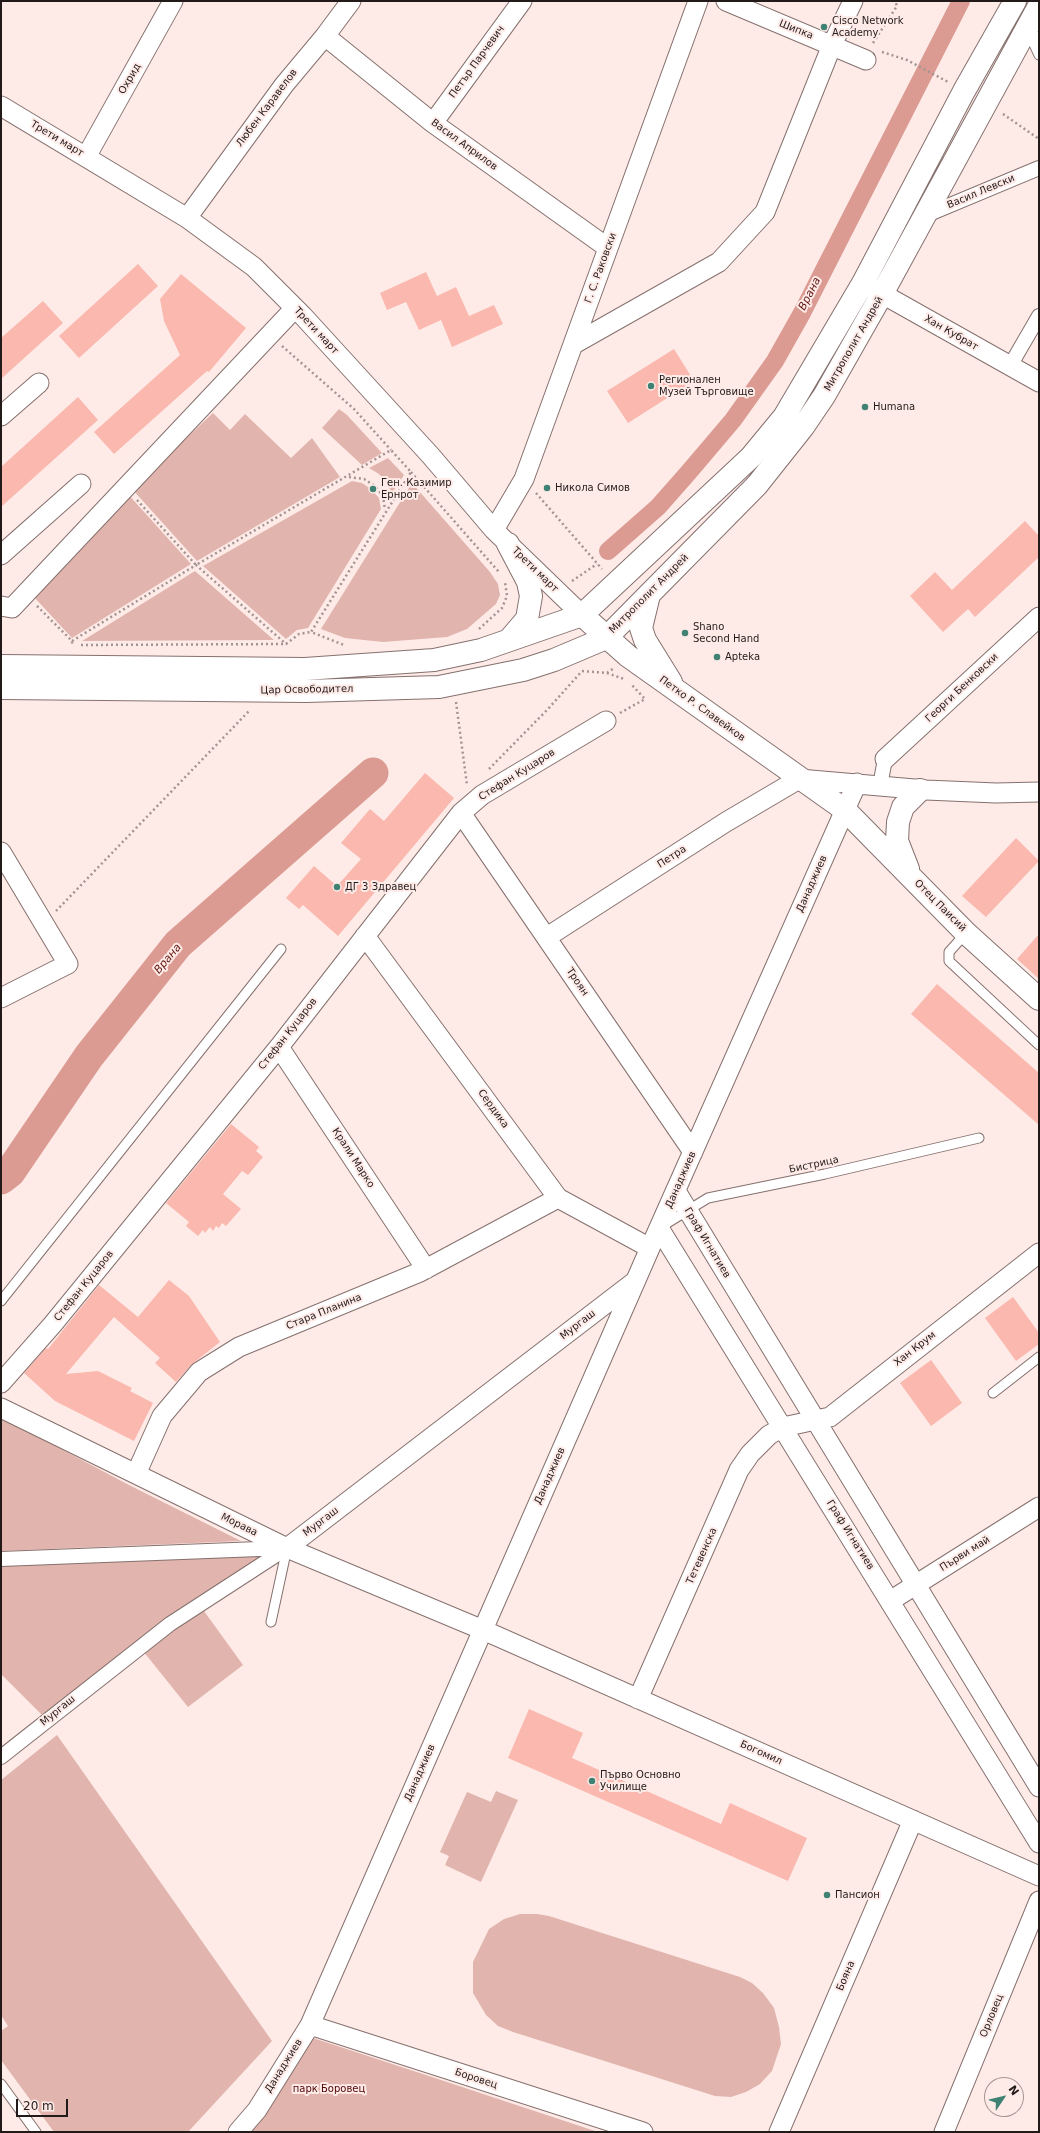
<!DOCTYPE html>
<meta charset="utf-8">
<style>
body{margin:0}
#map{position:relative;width:1040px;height:2133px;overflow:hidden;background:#feebe8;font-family:"DejaVu Sans",sans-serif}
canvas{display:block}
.frame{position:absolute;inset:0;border:2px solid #221a19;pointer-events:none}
.north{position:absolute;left:984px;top:2077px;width:40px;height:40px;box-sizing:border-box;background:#feebe8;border:1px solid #a69795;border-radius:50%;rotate:55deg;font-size:11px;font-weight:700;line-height:16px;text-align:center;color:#221a19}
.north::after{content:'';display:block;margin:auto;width:14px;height:18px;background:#3f8274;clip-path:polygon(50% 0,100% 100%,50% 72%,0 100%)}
.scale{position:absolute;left:16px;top:2099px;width:52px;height:18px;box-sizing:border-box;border:2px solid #221a19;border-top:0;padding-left:5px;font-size:12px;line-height:14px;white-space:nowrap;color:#221a19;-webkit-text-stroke:3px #feebe8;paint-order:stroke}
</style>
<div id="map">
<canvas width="1040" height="2133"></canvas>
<div class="frame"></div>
<div class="north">N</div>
<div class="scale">20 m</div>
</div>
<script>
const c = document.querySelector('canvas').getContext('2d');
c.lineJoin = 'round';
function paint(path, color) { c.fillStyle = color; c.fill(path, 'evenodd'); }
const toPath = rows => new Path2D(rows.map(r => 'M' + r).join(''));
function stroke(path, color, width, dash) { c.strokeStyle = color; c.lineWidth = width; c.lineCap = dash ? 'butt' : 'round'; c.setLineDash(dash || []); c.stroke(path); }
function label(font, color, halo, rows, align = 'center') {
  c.font = font + ' "DejaVu Sans",sans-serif'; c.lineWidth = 4; c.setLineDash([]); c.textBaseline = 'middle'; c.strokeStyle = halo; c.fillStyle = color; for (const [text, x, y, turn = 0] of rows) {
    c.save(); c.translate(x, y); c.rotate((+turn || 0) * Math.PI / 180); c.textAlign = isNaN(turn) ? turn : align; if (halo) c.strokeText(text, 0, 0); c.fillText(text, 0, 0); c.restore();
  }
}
paint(toPath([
 [339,409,347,415,382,453,362,465,322,428],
 [213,413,230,430,245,414,291,458,312,438,340,477,197,561,132,489],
 [388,458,404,475,392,493,387,483,379,474,369,468],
 [352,481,362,483,371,489,379,498,381,509,308,628,297,630,286,639,203,566],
 [412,483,490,572,498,584,500,595,496,604,467,629,447,637,383,642,345,638,321,629],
 [127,493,191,564,72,638,33,596],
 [195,571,274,640,82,641],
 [1,1417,127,1484,241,1541,1,1551],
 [261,1554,267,1557,43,1716,1,1674,1,1564],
 [204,1611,243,1665,188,1707,143,1651,175,1628],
 [57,1735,272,2041,188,2132,54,2132,1,2060,1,2031,8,2026,1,2015,1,1780],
 [496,1791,518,1800,481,1882,445,1865,449,1856,440,1852,467,1792,491,1802],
 [520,1914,537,1914,549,1916,740,1977,752,1983,763,1993,774,2008,779,2027,781,2044,772,2071,760,2084,746,2092,731,2097,715,2096,513,2032,498,2026,486,2015,473,1993,473,1962,489,1929,504,1919],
 [307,2036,432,2077,598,2132,248,2132]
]), '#e1b5ae');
stroke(toPath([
 [608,551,658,507,688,473,733,420,775,361,802,313,961,1]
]), '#db9b92', 18);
stroke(toPath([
 [1,1179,10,1172,89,1056,178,944,373,773]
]), '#db9b92', 31);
paint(toPath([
 [138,264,158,286,79,358,59,336],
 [426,272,437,296,456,287,469,316,494,305,503,324,452,347,441,320,419,330,406,302,387,310,380,293],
 [181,274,246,328,209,372,207,371,114,454,94,432,180,355,164,321,160,299],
 [43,301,63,323,1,379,1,338],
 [674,349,694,381,628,423,607,391],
 [78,397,98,420,1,507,1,467],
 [1025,521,1039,536,1039,557,975,617,968,609,943,632,910,596,935,572,952,590],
 [425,773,454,798,338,936,303,905,299,909,286,898,314,866,337,886,361,859,341,843,370,809,384,821],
 [1016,838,1039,861,986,917,962,896],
 [1039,934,1039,979,1017,959],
 [937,984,1039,1073,1039,1125,911,1014],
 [231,1124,259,1147,256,1151,263,1157,248,1175,242,1171,223,1194,241,1209,226,1226,222,1223,219,1228,216,1226,213,1231,210,1227,205,1233,203,1230,198,1236,186,1226,189,1222,166,1203],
 [169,1280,189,1296,220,1342,191,1365,176,1382,155,1363,160,1358,114,1317,66,1374,98,1371,132,1388,130,1391,153,1403,134,1441,55,1401,24,1373,46,1348,48,1349,99,1285,138,1317],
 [1013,1297,1039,1333,1039,1344,1016,1361,985,1318],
 [931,1360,962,1403,931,1426,900,1383],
 [529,1709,583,1733,572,1758,721,1824,730,1803,807,1838,788,1881,508,1758]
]), '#fab8ae');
const service = toPath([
 [1025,34,1032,40,1039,36],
 [1032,40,1039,55],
 [966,933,949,952,949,961,1039,1045],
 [664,1225,708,1198,825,1174,979,1138],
 [1,1301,281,949],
 [993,1393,1039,1357],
 [271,1622,287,1548],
 [1,2084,36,2132]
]);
const pedestrian = toPath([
 [924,216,1039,168],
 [1010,366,1039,316],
 [880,786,885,759],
 [1,1559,285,1548],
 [1,1757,170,1624,287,1548]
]);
const minor = toPath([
 [726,1,866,60],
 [325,36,433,123,608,248],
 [1,106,187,218,254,267,303,316,431,456,494,530,582,615],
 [433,123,522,1],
 [86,157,173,1],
 [187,218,284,85,325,36,351,1],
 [870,287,1039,382],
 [574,344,719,262,765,212,832,45,853,1],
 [1,416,39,383],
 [494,530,524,479,698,1],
 [1,555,81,484],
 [1,606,12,608,295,308],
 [885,759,1039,617],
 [461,813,693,1152],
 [1,852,68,964,1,998],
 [365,936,558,1198,650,1248],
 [547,937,726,822,799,779,926,790,996,793,1039,792],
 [279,1047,426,1269],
 [676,1191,1039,1787],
 [659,1228,1039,1843],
 [1,1383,53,1324,279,1047,461,813,482,795,606,721],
 [1,1408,287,1548,483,1630,1039,1876],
 [136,1474,162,1416,199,1372,239,1347,420,1272,558,1198],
 [287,1548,634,1282],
 [890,1601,1039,1507],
 [638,1699,739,1470,750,1454,769,1435,783,1427,830,1417,1039,1253],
 [310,2025,643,2132],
 [238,2132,257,2110,310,2025,650,1248,857,783],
 [779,2132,913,1820],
 [944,2132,1039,1901]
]);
const tertiary = toPath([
 [508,544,528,582,531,596,527,619,509,640],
 [1,666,305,669,434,660,481,650,582,615],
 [1,688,306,691,439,687,523,670,554,660,606,638]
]);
const secondary = toPath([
 [1015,1,964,91,863,283,784,417,751,457,582,615,628,656,845,810,966,933,1039,999],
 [649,595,641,628,645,640,671,682],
 [606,638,757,485,803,427,824,396,882,294,1039,6],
 [908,869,897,841,898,822,903,807,920,790]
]);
stroke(service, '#85706d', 11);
stroke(pedestrian, '#85706d', 16);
stroke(minor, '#85706d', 21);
stroke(tertiary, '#85706d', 24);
stroke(secondary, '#85706d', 24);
stroke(toPath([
 [873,43,897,6,895,1],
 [882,52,907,60,948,82],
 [1003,114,1039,139],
 [282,346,354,409,391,450],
 [411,472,499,572],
 [349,477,364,479,375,486,383,496,385,510],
 [536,493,602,569],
 [137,500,196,565,391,450,411,472,311,632,344,645],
 [572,581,597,564],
 [37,606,72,641,72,646],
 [479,629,502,608,507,596,505,582],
 [72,641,196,565,286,644],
 [81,645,286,644,299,634,311,632],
 [582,671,607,673,614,668],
 [607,673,624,679],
 [456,702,467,785],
 [620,713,645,699,631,684],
 [489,769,548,709,582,671],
 [56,911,250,710]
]), '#a29491', 2.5, [2, 3]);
stroke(service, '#fff', 9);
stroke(pedestrian, '#fff', 14);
stroke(minor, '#fff', 19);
stroke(tertiary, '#fff', 22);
stroke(secondary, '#fff', 22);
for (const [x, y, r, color] of [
 [824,27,4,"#3f8274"],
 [651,386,4,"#3f8274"],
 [865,407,4,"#3f8274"],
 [547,488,4,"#3f8274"],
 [373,489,4,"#3f8274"],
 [685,633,4,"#3f8274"],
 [717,657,4,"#3f8274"],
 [337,887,4,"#3f8274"],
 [592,1781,4,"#3f8274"],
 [827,1895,4,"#3f8274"]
]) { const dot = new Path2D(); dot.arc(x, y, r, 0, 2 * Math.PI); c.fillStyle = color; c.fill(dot); stroke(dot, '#feebe8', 1.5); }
label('10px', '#221a19', '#feebe8', [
 ["Cisco Network",832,21],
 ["Academy",832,33],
 ["Регионален",659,380],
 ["Музей Търговище",659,392],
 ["Humana",873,407],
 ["Ген. Казимир",381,483],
 ["Ернрот",381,495],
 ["Никола Симов",555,488],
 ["Shano",693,627],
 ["Second Hand",693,639],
 ["Apteka",725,657],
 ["ДГ 3 Здравец",345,887],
 ["Първо Основно",600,1775],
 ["Училище",600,1787],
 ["Пансион",835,1895]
], 'left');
label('10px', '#221a19', '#feebe8', [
 ["Шипка",796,30,22],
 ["Петър Парчевич",477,62,-54],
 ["Охрид",130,79,-60],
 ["Любен Каравелов",267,108,-53],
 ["Трети март",57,139,31],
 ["Васил Априлов",464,145,36],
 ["Васил Левски",981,192,-23],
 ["Г. С. Раковски",601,268,-70],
 ["Трети март",316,331,47],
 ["Хан Кубрат",951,333,30],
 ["Митрополит Андрей",854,344,-60],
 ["Трети март",535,570,44],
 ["Митрополит Андрей",649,594,-45],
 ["Георги Бенковски",962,688,-43],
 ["Цар Освободител",307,690,-1],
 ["Петко Р. Славейков",702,709,36],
 ["Стефан Куцаров",517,775,-32],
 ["Петра",672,857,-33],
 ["Данаджиев",812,884,-66],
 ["Отец Паисий",940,906,45],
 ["Троян",577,982,56],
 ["Стефан Куцаров",288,1034,-52],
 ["Сердика",493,1109,54],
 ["Крали Марко",353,1158,57],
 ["Бистрица",814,1165,-12],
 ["Данаджиев",681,1180,-66],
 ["Граф Игнатиев",707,1243,59],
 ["Стефан Куцаров",84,1286,-51],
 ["Стара Планина",324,1312,-22],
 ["Мургаш",578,1325,-38],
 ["Хан Крум",915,1349,-38],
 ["Данаджиев",550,1476,-66],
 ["Мургаш",321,1522,-37],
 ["Морава",239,1525,26],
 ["Граф Игнатиев",850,1535,58],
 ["Първи май",965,1554,-32],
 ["Тетевенска",702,1556,-66],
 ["Мургаш",58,1711,-39],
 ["Богомил",761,1753,24],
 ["Данаджиев",420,1773,-66],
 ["Бояна",846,1976,-67],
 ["Орловец",992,2016,-68],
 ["Данаджиев",284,2066,-58],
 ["Боровец",476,2079,18]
]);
label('10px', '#520403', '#feebe8', [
 ["парк Боровец",329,2089]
]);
label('italic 11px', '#641812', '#feebe8', [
 ["Врана",810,294,-63],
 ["Врана",168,959,-50]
]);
</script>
